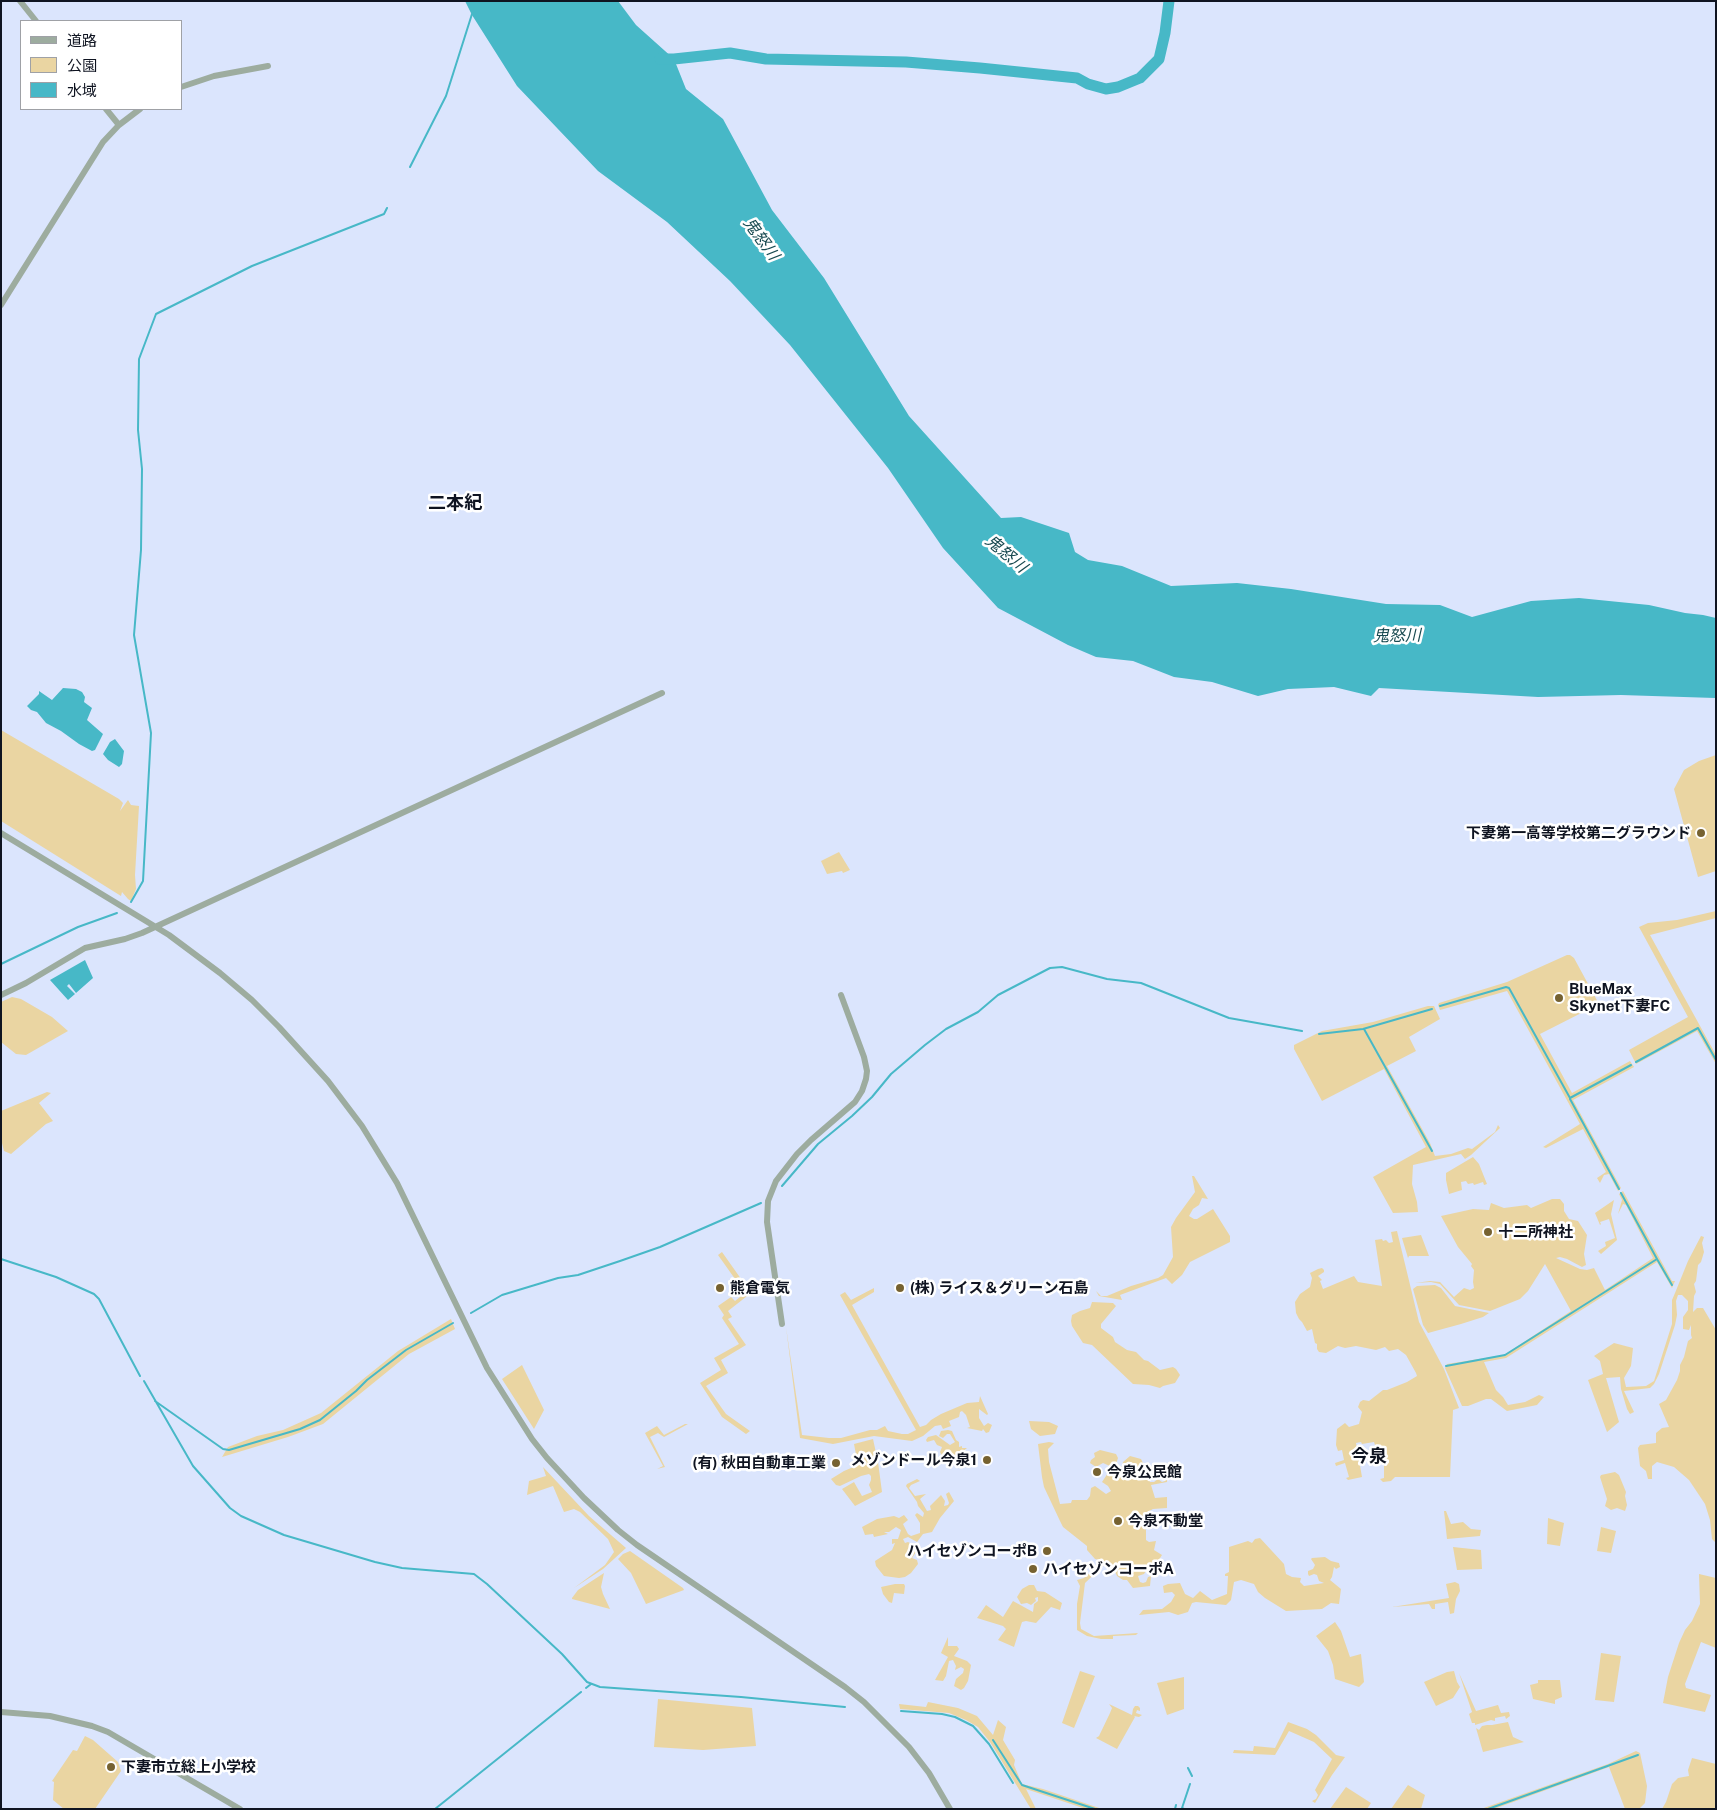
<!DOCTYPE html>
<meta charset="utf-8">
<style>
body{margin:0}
#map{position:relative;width:1717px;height:1810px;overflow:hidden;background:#dbe5fd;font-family:"Public Sans","Noto Sans JP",sans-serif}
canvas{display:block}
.frame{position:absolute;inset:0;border:2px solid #0f1421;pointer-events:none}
.legend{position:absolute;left:20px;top:20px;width:162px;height:90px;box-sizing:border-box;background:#fff;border:1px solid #9fa1a6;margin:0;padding:6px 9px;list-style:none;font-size:15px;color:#0f1421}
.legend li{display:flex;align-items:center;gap:10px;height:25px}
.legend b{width:25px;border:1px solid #9fa1a6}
</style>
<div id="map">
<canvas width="1717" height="1810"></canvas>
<div class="frame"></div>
<ul class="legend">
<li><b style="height:6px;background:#9dac9f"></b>道路</li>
<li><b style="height:14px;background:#ead5a2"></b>公園</li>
<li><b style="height:14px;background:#47b8c7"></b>水域</li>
</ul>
</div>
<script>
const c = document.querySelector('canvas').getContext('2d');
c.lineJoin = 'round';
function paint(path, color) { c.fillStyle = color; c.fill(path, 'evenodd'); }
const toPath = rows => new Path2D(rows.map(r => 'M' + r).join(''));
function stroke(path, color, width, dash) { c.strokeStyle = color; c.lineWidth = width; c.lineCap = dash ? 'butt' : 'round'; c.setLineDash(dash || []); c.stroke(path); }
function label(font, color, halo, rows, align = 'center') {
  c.font = font + ' "Public Sans","Noto Sans JP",sans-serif'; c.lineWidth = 5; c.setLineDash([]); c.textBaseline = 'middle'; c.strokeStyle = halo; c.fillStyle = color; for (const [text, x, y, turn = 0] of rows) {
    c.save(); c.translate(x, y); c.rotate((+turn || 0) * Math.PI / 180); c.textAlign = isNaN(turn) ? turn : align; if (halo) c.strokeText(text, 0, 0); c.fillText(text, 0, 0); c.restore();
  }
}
paint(toPath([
 [1,730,119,799,123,803,120,811,128,800,131,805,139,806,135,875,136,889,131,901,128,899,122,892,121,896,1,821],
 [1716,755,1716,871,1698,877,1674,789,1684,770,1699,761],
 [839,852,850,870,843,873,842,871,827,874,821,861],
 [1716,911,1716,918,1650,935,1716,1055,1716,1064,1697,1031,1636,1064,1629,1050,1688,1017,1639,927,1648,923,1677,920],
 [1567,955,1570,955,1574,958,1599,1004,1540,1034,1572,1093,1630,1061,1634,1067,1573,1100,1621,1188,1618,1191,1609,1174,1604,1175,1600,1183,1597,1178,1606,1172,1583,1129,1546,1148,1543,1147,1580,1124,1507,991,1440,1010,1438,1005,1439,1003,1507,982],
 [12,997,21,999,52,1017,68,1031,26,1055,16,1054,1,1042,1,1002],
 [1428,1006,1434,1006,1440,1019,1409,1037,1416,1051,1387,1066,1430,1143,1435,1156,1451,1154,1468,1148,1472,1149,1495,1132,1498,1125,1500,1128,1471,1155,1465,1159,1461,1154,1413,1165,1412,1184,1417,1202,1418,1212,1393,1213,1373,1177,1426,1147,1384,1069,1322,1101,1294,1049,1294,1045,1322,1031,1373,1022],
 [47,1092,51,1093,39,1103,53,1121,46,1124,11,1154,4,1151,1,1139,1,1111],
 [1473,1157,1479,1164,1487,1184,1484,1185,1483,1182,1474,1185,1473,1183,1468,1184,1466,1181,1461,1182,1462,1190,1449,1194,1446,1180,1446,1173],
 [1192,1176,1194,1176,1208,1199,1202,1198,1199,1205,1193,1209,1189,1216,1194,1219,1197,1219,1213,1209,1230,1236,1230,1242,1190,1262,1182,1275,1172,1284,1166,1278,1120,1295,1122,1300,1099,1296,1096,1291,1101,1296,1107,1296,1131,1286,1158,1278,1163,1275,1173,1257,1171,1227,1176,1218,1195,1192],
 [1623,1191,1672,1281,1675,1281,1672,1288,1657,1262,1517,1351,1506,1358,1484,1362,1496,1390,1503,1397,1508,1405,1525,1402,1539,1395,1544,1397,1537,1405,1507,1411,1491,1399,1486,1399,1468,1406,1462,1406,1445,1368,1447,1364,1504,1355,1571,1311,1545,1264,1528,1291,1520,1299,1490,1311,1459,1305,1440,1284,1431,1282,1415,1283,1430,1281,1440,1282,1454,1297,1464,1288,1470,1290,1474,1288,1473,1282,1474,1270,1471,1266,1472,1264,1458,1247,1441,1216,1473,1209,1489,1210,1491,1203,1504,1208,1527,1205,1531,1208,1552,1199,1560,1199,1564,1204,1564,1211,1569,1219,1578,1221,1587,1235,1584,1254,1586,1265,1582,1267,1567,1259,1560,1257,1556,1258,1580,1269,1587,1270,1594,1268,1605,1290,1653,1258,1626,1205,1623,1204,1618,1214,1622,1200,1619,1194],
 [1614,1200,1611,1214,1617,1240,1601,1254,1598,1251,1606,1246,1605,1242,1615,1238,1609,1219,1600,1222,1601,1224,1600,1225,1595,1213],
 [1397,1231,1419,1322,1444,1369,1459,1408,1453,1410,1450,1477,1395,1477,1391,1481,1383,1482,1380,1479,1384,1478,1384,1451,1380,1445,1375,1445,1374,1442,1362,1444,1361,1442,1356,1443,1362,1477,1348,1480,1346,1478,1349,1477,1345,1463,1336,1466,1335,1463,1344,1460,1342,1450,1338,1451,1336,1445,1337,1429,1345,1423,1349,1427,1359,1424,1362,1412,1358,1407,1360,1402,1363,1400,1369,1401,1383,1390,1387,1390,1407,1382,1417,1376,1416,1373,1406,1355,1398,1349,1389,1351,1385,1347,1376,1350,1356,1346,1345,1348,1338,1346,1326,1353,1319,1352,1317,1349,1317,1344,1315,1343,1312,1329,1307,1331,1302,1322,1299,1319,1296,1313,1295,1302,1300,1294,1310,1287,1312,1278,1310,1273,1318,1269,1322,1268,1324,1270,1324,1272,1318,1276,1322,1280,1320,1281,1323,1289,1354,1276,1358,1282,1382,1286,1375,1240,1382,1239,1383,1241,1386,1240,1389,1243,1393,1242,1391,1232],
 [1421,1235,1429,1256,1409,1256,1408,1258,1402,1238],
 [1701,1236,1704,1237,1702,1243,1704,1252,1701,1262,1698,1265,1696,1281,1694,1284,1696,1292,1694,1296,1693,1312,1697,1308,1703,1308,1716,1330,1716,1543,1712,1539,1710,1520,1705,1504,1689,1480,1674,1467,1657,1462,1652,1466,1652,1479,1648,1479,1646,1471,1640,1466,1638,1448,1640,1445,1656,1443,1656,1433,1662,1428,1669,1427,1659,1404,1666,1400,1677,1380,1680,1371,1680,1365,1684,1357,1688,1341,1692,1338,1691,1335,1691,1325,1689,1330,1683,1329,1683,1317,1688,1310,1688,1301,1682,1295,1678,1295,1676,1301,1677,1315,1675,1325,1659,1374,1654,1384,1650,1388,1624,1391,1634,1412,1630,1414,1627,1409,1621,1389,1620,1377,1606,1378,1619,1422,1607,1432,1588,1380,1603,1374,1600,1361,1594,1356,1614,1343,1633,1348,1631,1366,1624,1378,1626,1387,1646,1386,1654,1381,1672,1324,1672,1300,1675,1293,1688,1261],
 [722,1252,751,1293,728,1311,732,1317,728,1319,746,1345,721,1360,728,1373,706,1386,726,1414,750,1431,746,1434,722,1417,700,1383,721,1370,714,1358,739,1344,722,1318,724,1315,718,1306,731,1297,735,1301,745,1293,718,1255],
 [1435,1285,1441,1288,1455,1306,1489,1313,1483,1317,1461,1324,1428,1333,1423,1325,1413,1289,1417,1286],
 [874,1288,874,1292,852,1305,920,1427,926,1425,931,1420,941,1414,967,1403,979,1402,980,1396,988,1414,987,1415,979,1409,979,1418,984,1426,988,1423,992,1425,989,1432,986,1433,983,1429,982,1431,967,1428,970,1427,966,1415,962,1411,960,1412,959,1417,949,1421,951,1426,943,1429,941,1425,935,1426,923,1436,912,1441,874,1436,833,1444,800,1438,786,1327,802,1435,829,1438,841,1438,870,1430,877,1430,885,1426,888,1431,902,1434,908,1434,916,1430,840,1295,845,1292,851,1300],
 [1092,1302,1113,1303,1116,1306,1101,1324,1101,1328,1113,1337,1115,1342,1127,1350,1136,1352,1144,1360,1148,1361,1160,1370,1173,1367,1176,1369,1180,1375,1175,1383,1163,1386,1160,1388,1149,1385,1133,1384,1092,1345,1083,1343,1072,1326,1071,1321,1072,1315,1080,1311,1090,1308],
 [451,1319,455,1329,409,1354,323,1424,288,1437,222,1457,228,1447,257,1436,283,1430,321,1413,398,1351],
 [522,1365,544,1410,534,1429,502,1379],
 [1029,1421,1049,1422,1058,1426,1055,1434,1040,1436,1031,1429],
 [685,1424,688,1424,664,1437,658,1433,650,1437,665,1467,657,1469,663,1466,645,1433,657,1426,664,1435],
 [948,1430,952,1431,956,1440,959,1442,959,1447,962,1446,962,1448,967,1448,956,1457,945,1462,940,1452,942,1447,937,1445,934,1440,927,1442,926,1440,928,1437,936,1435,950,1445,955,1442,950,1434,947,1434,943,1438,939,1436,941,1431],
 [873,1439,878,1462,882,1492,855,1506,842,1489,854,1482,862,1496,872,1492,869,1485,871,1480,871,1476,869,1474,861,1476,840,1486,836,1485,831,1479,844,1471,858,1465,854,1444],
 [1049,1442,1054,1443,1048,1449,1049,1462,1060,1504,1071,1503,1072,1500,1087,1500,1090,1496,1091,1488,1095,1486,1106,1494,1111,1491,1108,1486,1102,1482,1112,1467,1103,1463,1096,1467,1090,1463,1091,1460,1095,1457,1094,1453,1100,1450,1116,1454,1118,1458,1116,1464,1122,1467,1123,1462,1130,1456,1141,1459,1144,1465,1150,1467,1148,1477,1150,1482,1154,1482,1158,1479,1162,1482,1165,1481,1166,1473,1164,1471,1163,1465,1168,1466,1167,1482,1151,1485,1155,1498,1167,1497,1167,1508,1153,1509,1144,1514,1143,1518,1143,1521,1147,1525,1144,1528,1146,1530,1146,1540,1149,1542,1156,1541,1154,1550,1162,1555,1155,1566,1149,1566,1144,1574,1138,1576,1140,1582,1143,1583,1146,1582,1148,1577,1151,1576,1150,1586,1133,1588,1127,1580,1123,1580,1117,1576,1112,1565,1106,1563,1085,1583,1080,1623,1081,1629,1094,1636,1138,1633,1136,1635,1113,1636,1113,1639,1101,1639,1087,1636,1077,1630,1077,1604,1080,1586,1077,1580,1084,1578,1103,1561,1095,1559,1087,1550,1087,1546,1063,1527,1060,1521,1044,1487,1042,1477,1038,1444],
 [543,1467,589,1516,626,1548,603,1569,574,1588,605,1565,614,1552,608,1539,580,1512,574,1509,564,1512,553,1486,527,1495,529,1481,546,1476],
 [1615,1472,1619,1475,1626,1492,1625,1496,1627,1505,1625,1511,1617,1508,1611,1510,1605,1506,1607,1499,1600,1477,1601,1475],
 [917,1479,920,1481,911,1485,909,1488,915,1496,926,1494,920,1499,927,1511,931,1510,930,1506,941,1495,945,1501,944,1506,948,1505,949,1503,946,1494,949,1492,954,1501,940,1518,932,1532,923,1534,917,1542,908,1537,903,1539,905,1543,908,1542,917,1547,916,1552,912,1558,917,1560,918,1564,911,1573,905,1577,899,1578,884,1576,876,1566,875,1561,892,1550,895,1543,892,1544,892,1539,898,1539,901,1530,896,1527,889,1532,884,1532,888,1534,874,1537,873,1534,865,1535,862,1527,877,1519,894,1516,899,1518,904,1515,908,1520,903,1524,908,1534,911,1536,920,1533,920,1523,915,1515,917,1513,923,1517,924,1513,918,1506,917,1502,906,1486,907,1484],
 [1444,1511,1446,1511,1451,1524,1463,1522,1471,1529,1481,1530,1480,1536,1447,1539],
 [1548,1518,1564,1523,1560,1546,1547,1544],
 [1601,1527,1616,1531,1611,1553,1597,1551],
 [1260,1538,1284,1564,1286,1574,1292,1577,1301,1578,1300,1582,1304,1586,1324,1583,1319,1581,1317,1575,1314,1574,1309,1576,1308,1574,1308,1571,1313,1569,1315,1565,1311,1559,1312,1558,1325,1557,1331,1561,1339,1563,1340,1567,1336,1569,1334,1567,1332,1577,1330,1580,1341,1589,1339,1604,1331,1603,1322,1609,1286,1611,1265,1598,1258,1592,1254,1584,1241,1580,1234,1582,1231,1600,1226,1605,1196,1602,1192,1603,1188,1612,1178,1615,1169,1612,1139,1615,1143,1610,1162,1609,1171,1602,1175,1595,1172,1592,1164,1593,1163,1586,1168,1584,1180,1583,1185,1594,1193,1598,1200,1591,1212,1600,1227,1594,1228,1576,1225,1576,1225,1574,1229,1572,1229,1547,1248,1541,1252,1543,1255,1539],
 [1453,1547,1481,1550,1482,1569,1457,1570],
 [630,1551,683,1588,684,1590,646,1604,631,1573,618,1559,623,1554],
 [604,1573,601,1587,603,1594,610,1609,572,1599,572,1598,578,1590],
 [1699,1574,1716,1578,1716,1648,1701,1642,1685,1684,1686,1688,1711,1695,1705,1712,1663,1703,1668,1677,1679,1643,1685,1630,1692,1621,1700,1604],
 [1455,1582,1459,1584,1460,1591,1456,1599,1454,1613,1450,1614,1448,1602,1435,1604,1435,1609,1432,1609,1429,1604,1392,1607,1449,1598,1446,1584],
 [895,1584,904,1584,905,1586,904,1594,894,1593,892,1603,889,1602,883,1594,881,1587],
 [1029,1585,1034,1585,1037,1591,1045,1592,1062,1603,1060,1610,1051,1607,1036,1623,1026,1621,1022,1622,1014,1647,998,1640,1006,1629,1003,1626,977,1618,986,1605,1003,1617,1013,1601,1033,1612,1034,1604,1038,1601,1038,1597,1035,1598,1036,1601,1031,1605,1027,1603,1021,1604,1017,1597,1022,1589],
 [1335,1622,1341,1631,1350,1657,1361,1654,1364,1682,1359,1687,1335,1679,1333,1665,1328,1651,1316,1636],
 [948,1637,948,1646,957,1646,959,1649,954,1656,967,1661,971,1665,968,1681,964,1688,961,1690,954,1686,956,1679,963,1673,964,1669,961,1667,955,1670,956,1666,953,1660,949,1661,946,1676,943,1681,935,1680,948,1657,941,1653],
 [1601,1653,1621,1656,1614,1702,1595,1700],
 [1080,1671,1095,1676,1074,1728,1062,1723],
 [1454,1671,1457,1682,1460,1687,1453,1698,1436,1706,1424,1682,1447,1672],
 [1459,1673,1476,1711,1498,1705,1501,1713,1509,1712,1510,1716,1506,1719,1505,1716,1495,1718,1495,1721,1491,1720,1475,1725,1475,1723,1472,1723,1469,1714,1472,1712],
 [1184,1677,1184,1709,1167,1715,1157,1683],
 [1538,1680,1560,1680,1562,1697,1555,1700,1555,1704,1533,1699,1530,1685,1538,1683],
 [658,1699,752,1708,756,1746,703,1750,654,1747],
 [928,1702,958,1708,977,1716,993,1735,998,1720,1006,1727,1003,1740,1015,1760,1014,1765,1022,1784,1043,1789,1102,1809,1086,1809,1026,1789,1036,1809,1031,1809,990,1742,978,1727,966,1720,949,1713,900,1709,899,1704,926,1707],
 [1109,1704,1132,1715,1133,1709,1135,1706,1138,1706,1140,1708,1140,1711,1137,1710,1136,1713,1142,1715,1139,1717,1134,1716,1135,1717,1117,1749,1096,1738,1099,1736,1110,1713,1112,1708],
 [1288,1722,1307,1729,1316,1735,1336,1755,1345,1757,1332,1775,1315,1803,1312,1801,1316,1799,1318,1795,1315,1790,1332,1759,1314,1742,1289,1731,1275,1755,1233,1753,1234,1750,1253,1751,1254,1746,1275,1748],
 [1508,1722,1513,1737,1524,1742,1483,1752,1476,1728,1479,1730,1482,1726,1487,1725,1492,1725],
 [85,1736,93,1740,118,1762,121,1771,95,1809,64,1809,53,1800,54,1782,52,1781,73,1750,77,1751],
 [1636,1751,1640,1753,1647,1786,1645,1803,1640,1808,1625,1809,1609,1767,1494,1809,1481,1809,1608,1764],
 [1692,1758,1716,1764,1716,1809,1662,1809,1666,1802,1672,1784,1678,1778,1689,1776,1688,1770],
 [1408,1785,1425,1795,1421,1809,1391,1809],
 [1346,1787,1371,1803,1367,1809,1330,1809]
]), '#ead5a2');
paint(toPath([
 [465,1,618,1,636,25,674,59,686,89,723,119,772,210,824,278,909,416,1001,518,1021,517,1069,533,1075,552,1088,560,1122,566,1171,586,1237,583,1291,589,1386,604,1440,605,1472,617,1531,601,1579,598,1649,605,1685,613,1703,615,1716,618,1715,698,1621,695,1538,697,1379,688,1371,696,1334,687,1288,689,1258,696,1212,682,1174,677,1133,661,1096,657,1068,645,998,608,943,548,888,468,790,345,730,281,667,222,598,171,517,86,472,15],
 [63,688,76,689,82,692,85,697,84,702,92,708,87,720,103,734,95,750,92,751,79,744,61,731,46,723,37,712,31,710,27,706,39,694,39,691,52,700],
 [115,739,124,751,122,764,119,767,108,760,103,754,110,742],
 [85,960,93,978,76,993,69,984,67,986,75,994,68,1000,50,980]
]), '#47b8c7');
stroke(toPath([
 [410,167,446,96,472,14],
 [131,902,143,881,151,733,134,635,141,550,142,469,138,430,139,359,156,314,252,266,384,214,387,208],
 [1,964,78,927,117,913],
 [1440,1006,1506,987,1509,988,1570,1098,1631,1065],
 [1364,1029,1432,1151],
 [1319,1034,1363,1029,1432,1009],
 [1636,1062,1698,1028,1716,1060],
 [1570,1099,1619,1189],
 [782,1186,818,1144,852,1116,872,1097,891,1074,925,1045,946,1029,978,1012,998,995,1050,968,1062,967,1107,979,1141,983,1229,1018,1302,1031],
 [1,1259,56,1277,94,1294,99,1299,140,1376],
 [1657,1259,1672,1285],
 [471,1313,502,1295,558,1278,578,1275,620,1261,660,1247,761,1203],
 [1446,1366,1505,1355,1657,1259,1621,1193],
 [144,1381,193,1466,230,1508,241,1516,284,1535,375,1562,402,1568,474,1574,487,1584,562,1654,587,1682,600,1687,741,1697,845,1707],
 [155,1401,223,1449,229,1450,300,1429,320,1420,356,1391,367,1380,406,1350,453,1323],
 [586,1688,591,1684],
 [901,1711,942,1714,955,1717,973,1726,989,1744,1013,1783],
 [993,1740,1022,1785,1095,1809],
 [1188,1768,1192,1776],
 [435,1809,581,1692],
 [1175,1809,1176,1805],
 [1184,1809,1182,1808,1190,1784],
 [1488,1809,1638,1755]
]), '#47b8c7', 2);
stroke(toPath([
 [660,59,674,59,730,53,766,59,906,62,980,68,1077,78,1088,84,1106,89,1118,87,1140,78,1159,59,1165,33,1169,1]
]), '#47b8c7', 11);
stroke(toPath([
 [20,1,36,21],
 [181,87,214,76,268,66],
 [106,109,119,125],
 [1,305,103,142,119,125,140,109],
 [1,833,169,935,220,973,252,1000,279,1027,328,1081,362,1126,397,1183,487,1368,532,1439,547,1458,584,1498,618,1530,637,1545,845,1687,864,1702,909,1747,929,1773,950,1809],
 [1,995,26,983,85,948,125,939,142,933,662,693],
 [782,1324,767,1222,768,1201,776,1181,797,1154,811,1140,855,1102,862,1091,866,1079,867,1071,864,1057,841,995],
 [1,1712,50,1716,92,1726,108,1732,240,1809]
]), '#9dac9f', 6);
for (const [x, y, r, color] of [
 [1701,833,5,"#766231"],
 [1559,998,5,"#766231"],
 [1488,1232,5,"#766231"],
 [720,1288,5,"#766231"],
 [900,1288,5,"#766231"],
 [987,1460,5,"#766231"],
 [836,1463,5,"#766231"],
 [1097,1472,5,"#766231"],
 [1118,1521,5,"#766231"],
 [1047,1551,5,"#766231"],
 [1033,1569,5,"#766231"],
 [111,1767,5,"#766231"]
]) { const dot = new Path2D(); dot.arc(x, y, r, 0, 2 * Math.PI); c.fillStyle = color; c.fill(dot); stroke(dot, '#fff', 2); }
label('bold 15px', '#0f1421', '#fff', [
 ["下妻第一高等学校第二グラウンド",1691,833,"right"],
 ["BlueMax",1569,989],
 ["Skynet下妻FC",1569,1006],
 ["十二所神社",1498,1232],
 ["熊倉電気",730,1288],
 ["(株) ライス＆グリーン石島",910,1288],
 ["メゾンドール今泉1",977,1460,"right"],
 ["(有) 秋田自動車工業",826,1463,"right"],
 ["今泉公民館",1107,1472],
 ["今泉不動堂",1128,1521],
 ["ハイセゾンコーポB",1037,1551,"right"],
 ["ハイセゾンコーポA",1043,1569],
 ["下妻市立総上小学校",121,1767]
], 'left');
label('italic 16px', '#194a51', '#fff', [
 ["鬼怒川",761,239,54],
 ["鬼怒川",1006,554,40],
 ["鬼怒川",1397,636,-1]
]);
label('bold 18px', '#0f1421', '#fff', [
 ["二本紀",455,503],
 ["今泉",1369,1456]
]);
</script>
